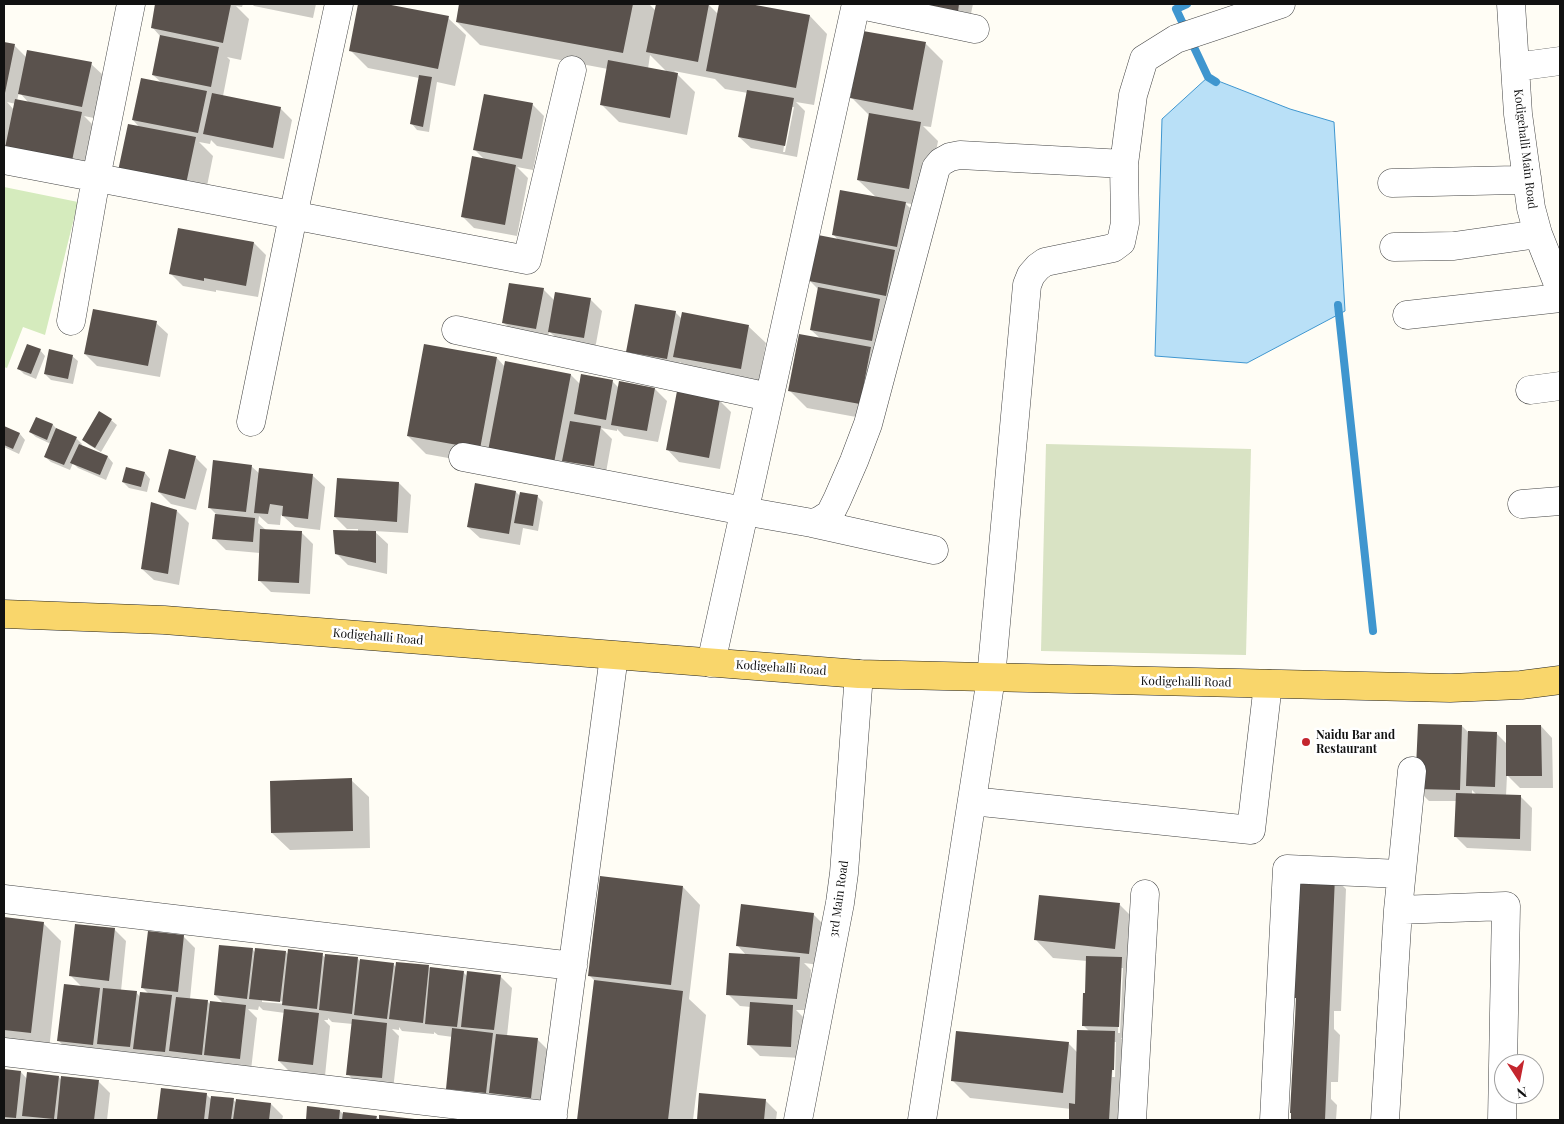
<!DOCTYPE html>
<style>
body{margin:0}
#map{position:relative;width:1564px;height:1124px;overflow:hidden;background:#fffdf5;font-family:"Playfair Display",serif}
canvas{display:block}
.frame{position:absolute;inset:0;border:5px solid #111;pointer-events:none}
.north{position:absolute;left:1494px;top:1054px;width:50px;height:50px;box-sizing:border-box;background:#fff;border:1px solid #a0a0a0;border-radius:50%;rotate:169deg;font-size:14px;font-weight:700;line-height:20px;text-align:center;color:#111}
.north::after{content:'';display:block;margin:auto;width:18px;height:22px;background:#c4262e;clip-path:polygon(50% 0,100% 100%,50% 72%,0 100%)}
</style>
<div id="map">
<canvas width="1564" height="1124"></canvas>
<div class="frame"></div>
<div class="north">N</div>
</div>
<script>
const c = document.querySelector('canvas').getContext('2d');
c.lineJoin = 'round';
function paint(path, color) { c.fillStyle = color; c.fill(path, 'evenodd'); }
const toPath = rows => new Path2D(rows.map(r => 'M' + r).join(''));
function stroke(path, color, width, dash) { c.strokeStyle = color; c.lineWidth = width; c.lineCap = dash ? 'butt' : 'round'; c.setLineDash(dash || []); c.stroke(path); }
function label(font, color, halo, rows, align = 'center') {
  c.font = font + ' "Playfair Display",serif'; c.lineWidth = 5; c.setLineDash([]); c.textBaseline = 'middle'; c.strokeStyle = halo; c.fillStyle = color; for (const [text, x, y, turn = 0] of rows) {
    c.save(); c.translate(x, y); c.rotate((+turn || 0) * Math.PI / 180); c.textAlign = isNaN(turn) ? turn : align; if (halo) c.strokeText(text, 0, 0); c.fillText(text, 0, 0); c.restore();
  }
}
paint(toPath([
 [4,187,78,202,45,335,23,327,7,368,4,367]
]), '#d5ebbd');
paint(toPath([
 [1046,444,1251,449,1246,655,1041,651]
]), '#d9e3c4');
const water = toPath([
 [1208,77,1290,109,1334,122,1345,311,1247,363,1155,356,1162,119,1208,77]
]);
paint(water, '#b9e0f7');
stroke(water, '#3f96cf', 1);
paint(toPath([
 [157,4,243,4,242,7,236,6,249,19,241,60,227,57,230,60,223,96,280,108,292,120,284,159,217,146,211,140,210,144,199,142,213,156,204,201,133,120,162,83,153,75,161,37,152,27],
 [252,4,316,4,313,18,254,6],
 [360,4,380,4,448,18,466,35,455,86,437,82,429,132,417,130,412,124,419,78,368,68,350,50],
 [460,4,649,4,656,11,657,4,702,4,709,5,718,14,720,4,743,4,810,16,827,34,814,105,796,102,805,111,797,157,751,148,739,137,748,93,725,89,715,79,674,71,695,92,687,135,619,122,601,104,608,69,480,45,457,22],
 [650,55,668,73,648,69],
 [791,107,794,107,785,152,783,152],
 [895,4,973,4,969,23],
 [4,43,14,45,27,58,91,64,103,75,94,118,84,116,99,131,89,179,4,154],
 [19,92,29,103,17,101],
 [7,102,16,104,14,110],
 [926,44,943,61,931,127,923,126,938,141,926,206,905,203,917,215,884,352,873,350,888,365,878,421,807,408,789,390,821,339,811,330,819,290,810,281,839,241,833,234,877,198,858,180,870,116,852,98],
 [532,104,544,116,533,170,517,167,528,178,517,236,474,228,462,216,485,160,475,150],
 [254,243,266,255,258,297,216,290,216,292,183,286,171,274],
 [543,289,555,301,590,299,602,311,595,349,561,343,549,331,548,340,515,334,503,322],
 [675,312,682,319,748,326,766,343,758,386,692,374,680,362,678,370,639,363,627,351],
 [156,323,168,334,160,377,97,366,85,354],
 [40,350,45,356,36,379,24,374,19,369],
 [72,356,78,361,73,384,51,380,45,374],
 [497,358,505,367,571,375,581,385,612,381,619,388,620,383,655,389,667,401,658,442,624,436,617,429,617,431,601,428,612,439,605,478,498,467,426,454,408,436],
 [719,400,731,412,720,469,679,462,668,450],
 [37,419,53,425,58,430,76,438,82,444,81,446,108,457,113,463,106,480,78,468,73,463,70,470,51,462,45,457,51,444,36,437,30,432],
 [111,420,117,425,101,452,89,445,84,440],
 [4,427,20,434,25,440,19,454,4,447],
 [195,457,207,469,196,510,171,504,159,492],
 [251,466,260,474,313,476,325,487,320,530,295,527,283,516,281,515,280,525,268,524,259,516,258,523,266,530,301,532,313,544,310,594,271,592,259,580,260,553,226,550,214,538,216,514,209,507],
 [145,473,150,479,147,492,129,488,123,482],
 [399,483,411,495,408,533,374,531,388,544,387,574,348,565,336,553,358,532,358,529,347,529,335,517],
 [516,492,520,496,538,497,543,502,538,531,523,528,520,545,480,538,468,527],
 [177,511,189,523,179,585,154,580,142,569],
 [1462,726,1470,734,1496,733,1507,744,1541,726,1552,738,1553,788,1520,788,1507,775,1506,796,1520,796,1532,808,1531,851,1467,848,1456,837,1457,801,1429,801,1417,789],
 [1472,790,1477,795,1472,795],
 [351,780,369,797,370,848,290,850,272,833],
 [1334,877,1346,889,1341,1011,1334,1011,1334,1029,1340,1035,1338,1082,1331,1082,1331,1099,1337,1105,1336,1120,1292,1120,1297,999,1295,998],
 [683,887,700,905,689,999,706,1015,693,1120,578,1120,595,981,589,975],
 [1120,905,1137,922,1131,1038,1121,1038,1127,1044,1121,1120,1070,1120,1071,1109,970,1098,952,1080,1068,1043,1078,1053,1089,1031,1083,1025,1087,995,1087,961,1053,958,1036,940],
 [1120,968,1123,968,1120,1033,1118,1033],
 [1114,1042,1116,1042,1115,1077,1112,1077],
 [813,914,825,926,820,965,804,963,811,970,808,1010,796,1010,804,1018,802,1058,760,1056,748,1044,751,1007,740,1006,728,994,747,956,737,945],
 [4,918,43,923,61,941,49,1050,4,1046],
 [114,929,126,941,121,991,136,992,140,997,149,994,143,988,183,936,195,948,190,999,207,1001,211,1005,224,1004,215,995,252,949,256,953,286,952,289,955,322,955,326,958,357,958,361,962,393,964,396,967,429,967,431,969,463,972,468,977,500,976,512,988,507,1036,537,1039,549,1051,543,1109,459,1100,447,1088,453,1037,438,1035,434,1032,434,1034,402,1031,399,1027,399,1030,392,1029,399,1036,393,1090,359,1086,348,1074,353,1024,332,1022,328,1018,328,1020,324,1020,330,1026,325,1076,291,1073,279,1061,285,1013,263,1010,259,1006,258,1010,248,1009,257,1018,251,1070,217,1066,214,1062,213,1066,182,1063,178,1058,177,1063,70,1053,59,1041,82,987,71,976],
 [262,999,287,1002,287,1004,262,1002],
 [4,1070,21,1072,27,1079,59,1077,62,1081,98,1081,110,1093,107,1120,4,1120],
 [162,1089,206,1094,212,1100,233,1100,237,1103,271,1104,283,1116,282,1120,158,1120],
 [701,1094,765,1100,777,1112,776,1120,698,1120],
 [308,1108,340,1111,344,1115,376,1117,380,1120,307,1120]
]), '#0003');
stroke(toPath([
 [1187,4,1176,9,1208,77,1216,82],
 [1338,305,1373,631]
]), '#3f96cf', 8);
paint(toPath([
 [155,4,231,4,223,43,151,28],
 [358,4,386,4,449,16,438,69,349,51],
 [459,4,633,4,623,53,456,22],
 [656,4,709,4,698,62,646,52],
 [719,4,750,4,810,15,796,88,706,71],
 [919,4,959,4,958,12],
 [863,31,926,42,913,110,850,98],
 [160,35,219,47,211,87,152,75],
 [4,42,15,44,5,93,4,93],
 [27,50,92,62,82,107,18,94],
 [608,60,678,73,670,118,600,105],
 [419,75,432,77,423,127,410,124],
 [141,78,207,91,198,133,132,120],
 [747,90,794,98,785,146,738,137],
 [212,93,281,107,273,148,203,134],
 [484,94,533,103,522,159,473,150],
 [15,99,82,112,72,161,5,148],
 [869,113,921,122,909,189,857,180],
 [128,124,196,137,186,184,118,171],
 [472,156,516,165,505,225,461,217],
 [840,190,906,202,897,247,832,235],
 [178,228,254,242,246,286,204,278,204,281,169,274],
 [818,235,895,250,886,296,809,281],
 [509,283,544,288,536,329,502,323],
 [818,287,880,299,872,341,810,330],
 [555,292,591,298,584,338,548,332],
 [635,304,676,311,667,359,626,352],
 [93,309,157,321,148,366,84,354],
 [682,312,749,325,741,369,673,357],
 [799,334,871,347,860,404,788,391],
 [27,344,41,349,31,374,17,369],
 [424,344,497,357,480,449,407,436],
 [49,349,73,355,68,379,44,374],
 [505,361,571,374,554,463,488,451],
 [581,374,613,380,606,420,574,414],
 [619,381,655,388,647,431,611,425],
 [677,391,720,399,709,458,666,450],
 [99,411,112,419,95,448,82,440],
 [36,417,53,424,47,440,29,432],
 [570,421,601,426,594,466,562,461],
 [4,426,20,433,13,449,4,445],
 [56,428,77,437,64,465,44,457],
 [79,444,108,456,100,475,70,463],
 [169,449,196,456,185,499,158,492],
 [213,460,252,465,246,512,208,508],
 [126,467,145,472,141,487,122,482],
 [259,468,313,474,308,519,282,516,283,506,270,504,268,514,254,513],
 [337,478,399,482,397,522,334,517],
 [475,483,516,491,509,534,467,527],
 [520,492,538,495,533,526,514,523],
 [151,502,177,510,168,574,141,569],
 [215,514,255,518,253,542,212,539],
 [260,529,302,531,299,583,258,581],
 [333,530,376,531,376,563,335,554],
 [1418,724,1462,725,1460,790,1415,789],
 [1506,725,1541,725,1542,776,1506,776],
 [1468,731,1497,732,1495,787,1466,786],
 [352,778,353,831,271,833,270,781],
 [1456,793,1521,795,1520,839,1454,837],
 [1295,874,1335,876,1325,1120,1291,1120,1291,1113,1290,1113,1295,1020,1296,998,1294,998],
 [600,876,683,886,671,985,588,976],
 [1039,895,1120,903,1115,949,1034,940],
 [741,904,814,913,809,954,736,946],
 [4,917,44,922,31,1033,4,1030],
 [75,924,115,928,109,981,69,976],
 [148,931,184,935,178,992,141,988],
 [219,945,253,948,247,999,214,995],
 [255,948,286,951,280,1002,249,999],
 [288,949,323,953,317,1009,282,1005],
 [729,953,800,957,797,999,726,995],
 [325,954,358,957,352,1014,319,1010],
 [1086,956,1122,957,1119,1027,1082,1026,1083,993,1085,993],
 [360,959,394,963,387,1019,354,1015],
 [396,962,429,965,423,1023,389,1019],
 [430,967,464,971,457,1027,425,1024],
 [467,971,501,975,494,1030,461,1027],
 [594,980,683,991,668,1120,577,1120],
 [64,984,100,988,93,1045,57,1041],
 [103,988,137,991,130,1047,97,1044],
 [140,992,172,995,165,1052,133,1049],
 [176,997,208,1000,202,1055,169,1051],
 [210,1001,246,1005,240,1059,204,1055],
 [750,1002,793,1005,791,1047,747,1045],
 [284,1009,319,1013,313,1065,278,1061],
 [352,1019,387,1023,382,1078,346,1075],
 [452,1028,493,1033,486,1093,446,1089],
 [1077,1030,1115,1031,1114,1070,1112,1070,1109,1120,1069,1120,1069,1103,1075,1104],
 [956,1031,1069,1042,1063,1093,951,1081],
 [496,1034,538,1038,531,1098,489,1093],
 [4,1069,21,1071,16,1118,4,1117],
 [27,1072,59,1076,54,1119,22,1116],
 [61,1076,99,1080,94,1120,57,1119],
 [161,1088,207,1093,204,1120,157,1120],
 [699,1093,766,1099,764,1120,697,1120],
 [211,1096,234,1098,231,1120,208,1120],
 [236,1099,271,1103,269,1120,233,1120],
 [307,1106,340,1110,339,1120,306,1120],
 [343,1112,377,1116,376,1120,342,1120],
 [379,1115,415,1119,415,1120,379,1120]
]), '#5a524d');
const minor = toPath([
 [856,4,975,29],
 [1511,4,1518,114,1531,208,1538,234,1560,289],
 [1515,67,1560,61],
 [4,160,527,260,572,70],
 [1392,183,1515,180,1527,178],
 [1394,247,1454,246,1538,234],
 [1407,315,1560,298],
 [71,321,96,178,131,4],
 [456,330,769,397],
 [1530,390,1560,386],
 [251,422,293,216,339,4],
 [463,457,744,511,812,523,819,521,830,514,837,500,854,461,868,424,936,168,941,162,950,157,960,155,1124,164],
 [1522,504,1560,501],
 [812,523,934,550],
 [711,663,856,4],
 [972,801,1251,830,1268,684],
 [4,899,573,966],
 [1398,910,1506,906,1502,1120],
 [4,1052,553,1116],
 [552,1120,614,656],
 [798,1120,840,903,844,873,859,674],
 [922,1120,991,678,1027,285,1031,275,1038,267,1045,262,1113,248,1121,242,1125,223,1124,164,1133,95,1144,59,1176,39,1281,4],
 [1132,1120,1145,894],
 [1274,1120,1287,869,1401,874],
 [1385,1120,1398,910,1412,771]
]);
const major = toPath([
 [4,614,164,620,859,674,1450,688,1521,685,1560,680]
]);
stroke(minor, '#444', 29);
stroke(major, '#222', 29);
stroke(minor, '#fff', 28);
stroke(major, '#f9d66b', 28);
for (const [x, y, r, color] of [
 [1306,742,5,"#c4262e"]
]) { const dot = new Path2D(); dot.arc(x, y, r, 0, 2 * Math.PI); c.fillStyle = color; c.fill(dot); stroke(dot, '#fff', 2); }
label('12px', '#111', '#fff', [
 ["Kodigehalli Main Road",1525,149,83],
 ["Kodigehalli Road",378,637,5],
 ["Kodigehalli Road",781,668,4],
 ["Kodigehalli Road",1186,682,1],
 ["3rd Main Road",839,899,-82]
]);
label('bold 12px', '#111', '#fff', [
 ["Naidu Bar and",1316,735],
 ["Restaurant",1316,749]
], 'left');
</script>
